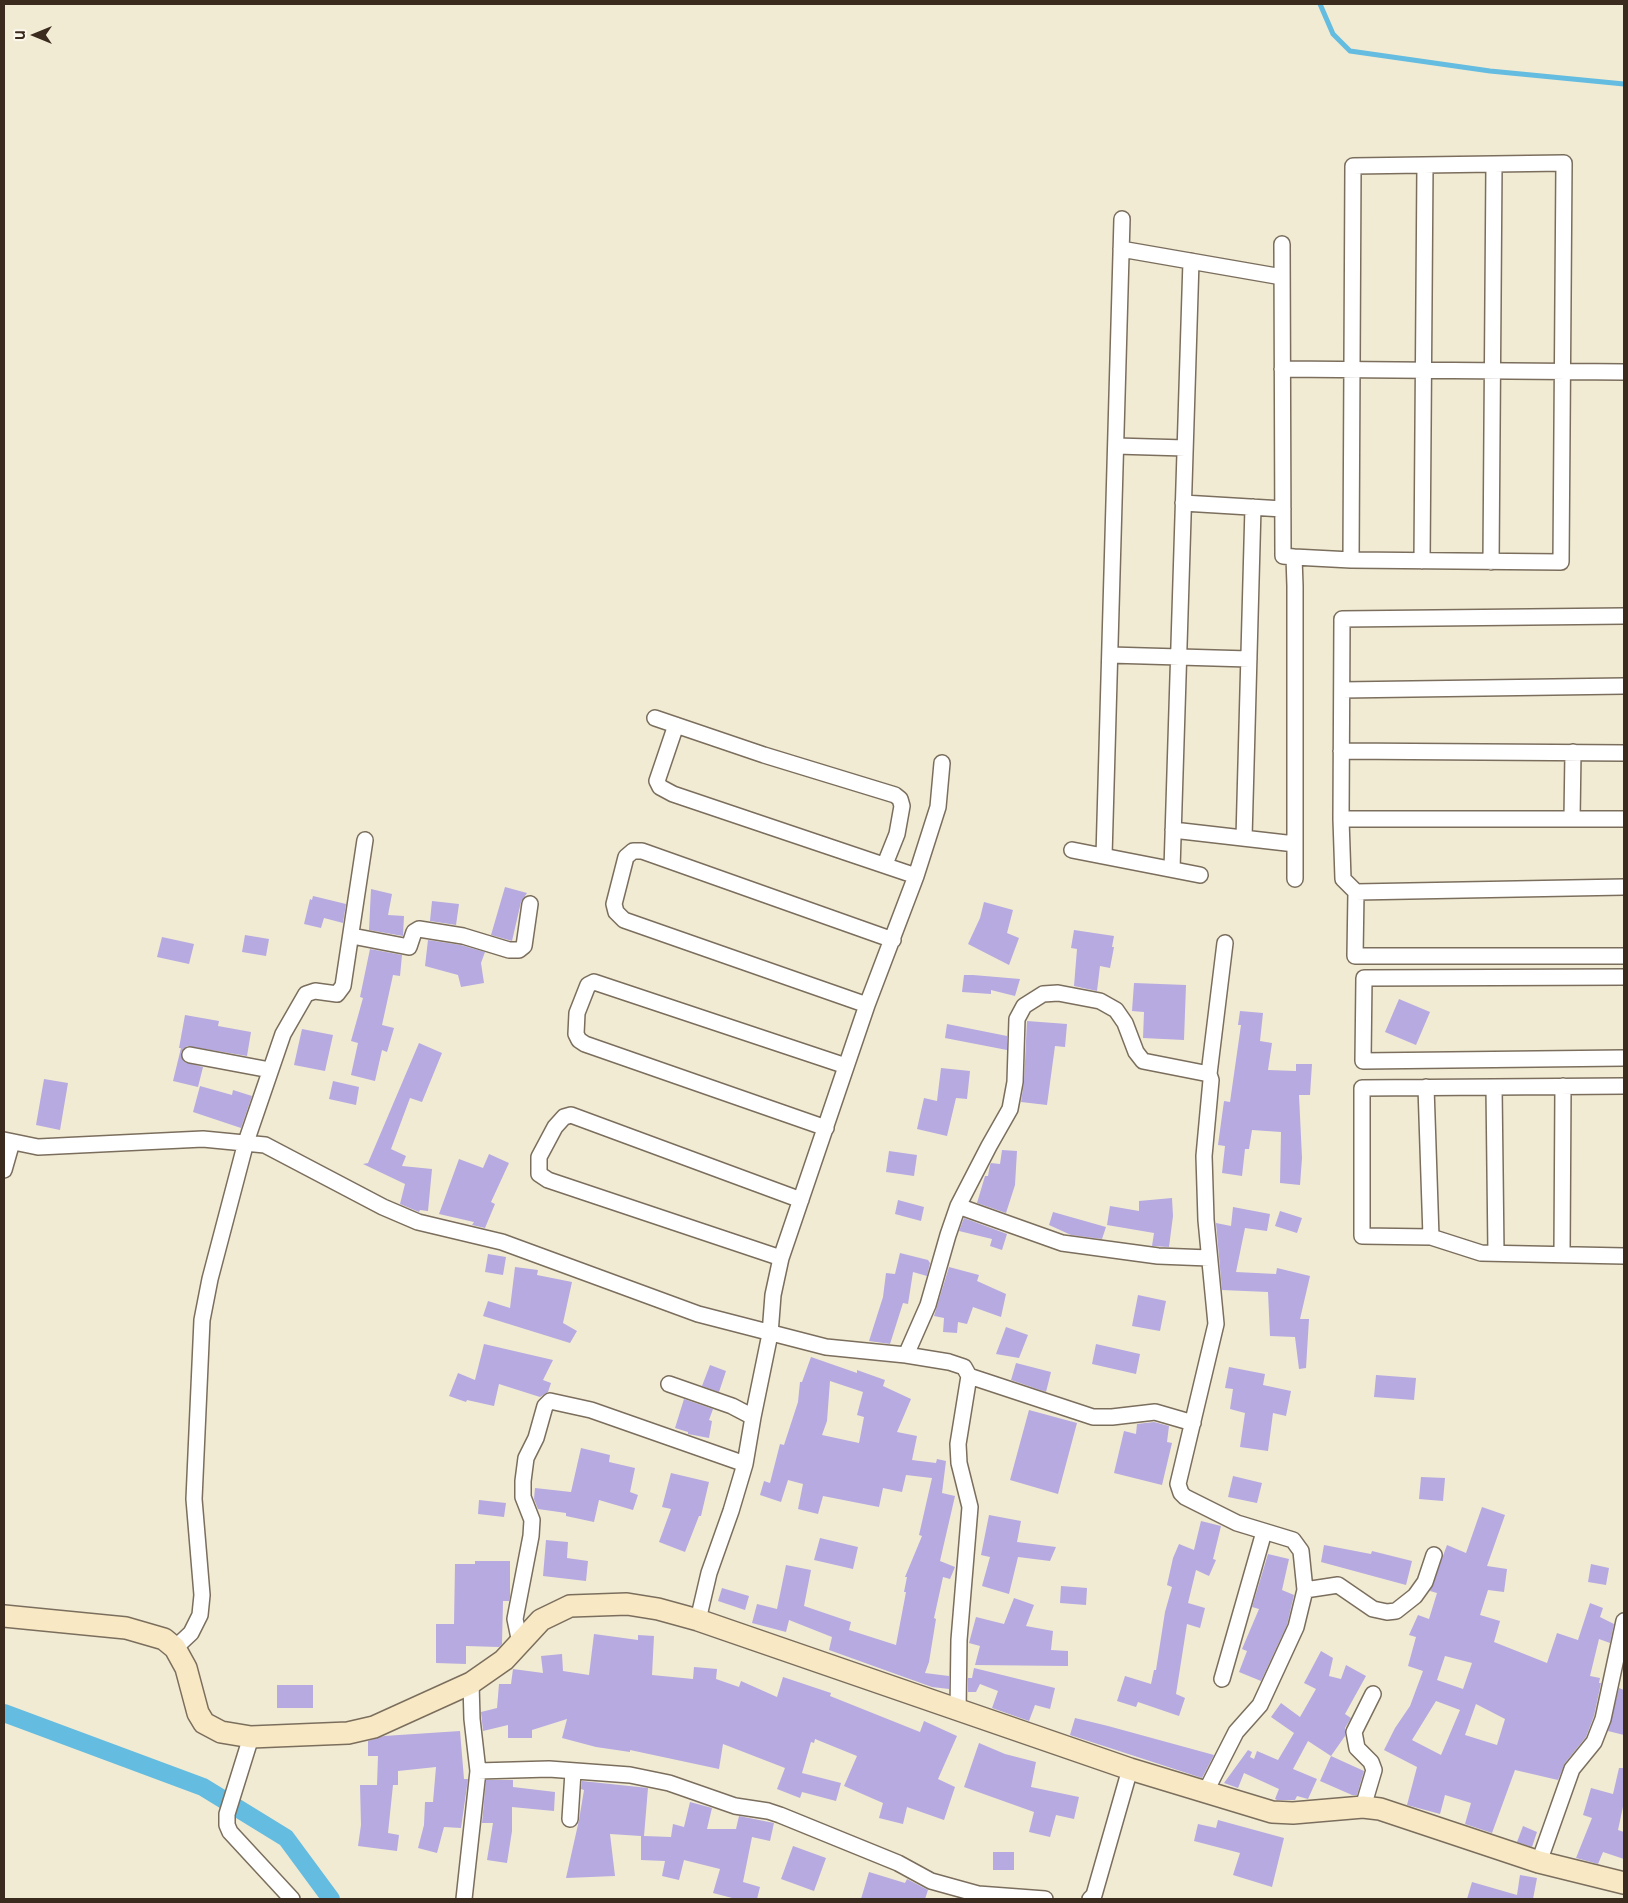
<!DOCTYPE html>
<style>
body{margin:0}
#map{position:relative;width:1628px;height:1903px;overflow:hidden;background:#f1ebd3;font-family:Mali,sans-serif}
canvas{display:block}
.frame{position:absolute;inset:0;border:5px solid #3b2a1e;pointer-events:none}
.north{position:absolute;left:10px;top:10px;width:50px;height:50px;-webkit-text-stroke:4px #fbf7ec;paint-order:stroke;rotate:270deg;font-size:14px;font-weight:700;line-height:20px;text-align:center;color:#3b2a1e}
.north::after{content:'';display:block;margin:auto;width:18px;height:22px;background:#3b2a1e;clip-path:polygon(50% 0,100% 100%,50% 72%,0 100%)}
</style>
<div id="map">
<canvas width="1628" height="1903"></canvas>
<div class="frame"></div>
<div class="north">U</div>
</div>
<script>
const c = document.querySelector('canvas').getContext('2d');
c.lineJoin = 'round';
const toPath = rows => new Path2D(rows.map(r => 'M' + r).join(''));
function stroke(path, color, width, dash) { c.strokeStyle = color; c.lineWidth = width; c.lineCap = dash ? 'butt' : 'round'; c.setLineDash(dash || []); c.stroke(path); }
function paint(path, color) { c.fillStyle = color; c.fill(path, 'evenodd'); }
stroke(toPath([
 [1320,4,1333,34,1350,51,1490,71,1624,84]
]), '#64bce1', 5);
stroke(toPath([
 [4,1713,203,1787,286,1838,331,1899]
]), '#64bce1', 18);
paint(toPath([
 [505,887,527,893,521,902,512,941,491,935],
 [371,889,392,894,388,915,404,916,403,936,369,930],
 [313,896,346,904,343,923,324,918,321,928,304,924,310,899,312,900],
 [432,901,459,904,456,925,430,921],
 [984,902,1013,910,1007,933,1019,938,1009,965,968,944,980,918],
 [1074,930,1114,936,1112,947,1114,947,1110,968,1100,966,1097,991,1074,986,1077,949,1071,948],
 [245,935,269,939,266,956,242,952],
 [162,937,194,944,189,964,157,957],
 [428,940,461,945,485,952,481,963,484,983,461,987,458,975,425,966],
 [370,949,402,955,400,976,393,975,382,1025,394,1028,387,1052,382,1050,375,1081,351,1075,358,1043,351,1041,363,998,360,997],
 [964,975,973,975,1020,979,1015,996,991,990,991,994,962,992],
 [1134,983,1186,985,1184,1040,1143,1038,1144,1012,1132,1011],
 [1399,999,1430,1012,1416,1045,1385,1032],
 [1240,1011,1263,1013,1260,1041,1272,1043,1268,1070,1296,1071,1296,1064,1312,1064,1310,1095,1299,1095,1302,1158,1300,1185,1280,1183,1281,1132,1252,1130,1249,1149,1245,1149,1242,1176,1222,1173,1225,1146,1218,1145,1224,1101,1230,1102,1241,1025,1238,1025],
 [185,1015,219,1021,218,1026,251,1032,247,1056,187,1046,181,1053,184,1062,203,1067,198,1087,173,1081,181,1048,179,1048],
 [1027,1021,1067,1024,1065,1047,1055,1046,1047,1105,1021,1102,1024,1082],
 [947,1024,1007,1036,1007,1050,945,1038],
 [302,1029,333,1035,325,1071,294,1065],
 [419,1043,442,1053,422,1102,410,1098,391,1149,406,1156,402,1166,432,1169,428,1211,420,1210,419,1212,400,1204,405,1184,363,1164,368,1163],
 [941,1068,970,1071,967,1099,956,1098,947,1136,917,1129,924,1098,937,1101],
 [44,1079,68,1083,60,1130,36,1125],
 [333,1081,359,1087,356,1105,329,1099],
 [200,1086,232,1095,233,1090,252,1096,241,1128,193,1112],
 [1002,1150,1017,1151,1015,1185,1006,1213,977,1203,985,1176,988,1176,990,1165,991,1163,1000,1164],
 [889,1151,917,1155,914,1176,886,1172],
 [489,1154,509,1163,491,1202,495,1204,485,1228,472,1225,474,1222,439,1214,459,1159,483,1168],
 [1172,1198,1173,1216,1169,1247,1152,1246,1154,1233,1107,1225,1110,1206,1139,1211,1139,1201],
 [898,1200,924,1207,921,1221,895,1214],
 [1233,1207,1270,1214,1267,1231,1245,1228,1236,1272,1276,1274,1277,1268,1310,1276,1300,1319,1309,1319,1306,1368,1299,1369,1295,1337,1270,1336,1268,1292,1222,1290,1216,1223,1231,1226],
 [1280,1211,1302,1218,1297,1233,1275,1226],
 [1053,1212,1106,1227,1102,1239,1071,1235,1049,1225],
 [964,1218,1007,1234,1002,1250,990,1246,992,1239,959,1231],
 [900,1253,928,1260,930,1263,927,1276,913,1272,908,1304,903,1303,890,1344,869,1341,883,1297,886,1273,895,1274],
 [488,1254,506,1257,503,1275,485,1272],
 [515,1267,538,1270,537,1275,572,1282,563,1323,577,1331,570,1343,483,1316,488,1301,510,1308],
 [949,1267,979,1275,977,1281,1006,1294,1001,1317,973,1307,967,1324,958,1322,957,1333,943,1332,944,1318,934,1316],
 [1138,1295,1166,1301,1160,1331,1132,1326],
 [1006,1327,1028,1335,1019,1358,996,1354],
 [484,1344,553,1360,543,1380,551,1383,548,1392,540,1397,499,1384,494,1406,467,1400,466,1402,449,1396,458,1373,475,1380],
 [1096,1344,1140,1354,1136,1374,1092,1364],
 [811,1357,857,1373,857,1370,885,1380,883,1386,911,1399,897,1432,917,1436,912,1460,936,1463,937,1459,946,1461,942,1493,955,1496,940,1561,955,1567,950,1579,943,1577,934,1618,936,1619,929,1662,925,1673,949,1676,949,1689,932,1687,829,1650,832,1637,789,1620,786,1632,752,1623,757,1604,777,1609,786,1565,811,1570,804,1606,851,1622,849,1630,896,1645,906,1592,904,1592,907,1577,905,1577,922,1536,919,1535,932,1478,906,1475,902,1492,883,1488,879,1507,823,1496,818,1514,798,1509,803,1484,788,1480,781,1502,760,1495,764,1481,770,1483,780,1444,784,1445,798,1402,800,1382,802,1382],
 [830,1381,863,1392,857,1415,864,1417,859,1443,822,1435,827,1421],
 [1016,1363,1051,1372,1046,1392,1011,1380],
 [710,1365,726,1371,719,1392,702,1386],
 [1229,1367,1265,1374,1263,1385,1291,1391,1286,1416,1273,1413,1268,1451,1240,1447,1245,1413,1230,1409,1233,1389,1225,1388],
 [1376,1375,1416,1378,1414,1400,1374,1397],
 [684,1399,713,1409,709,1420,712,1421,709,1438,688,1434,688,1432,675,1428],
 [1029,1410,1077,1423,1058,1494,1010,1480],
 [1154,1422,1169,1426,1167,1442,1172,1443,1162,1485,1114,1473,1124,1431,1136,1434,1137,1424],
 [581,1448,610,1455,609,1462,635,1468,630,1492,638,1495,633,1510,599,1500,594,1522,566,1516,566,1513,538,1509,534,1499,535,1488,571,1492],
 [671,1473,709,1482,701,1516,699,1516,685,1552,659,1542,671,1509,662,1507],
 [1233,1476,1262,1483,1257,1503,1228,1497],
 [1421,1477,1445,1478,1443,1501,1419,1499],
 [479,1500,506,1503,504,1517,478,1514],
 [1482,1507,1505,1515,1487,1566,1507,1569,1504,1592,1488,1590,1480,1615,1500,1621,1494,1642,1547,1663,1557,1633,1578,1640,1590,1603,1603,1608,1600,1617,1614,1624,1610,1643,1599,1639,1590,1676,1600,1678,1599,1683,1601,1683,1594,1716,1586,1737,1565,1763,1558,1780,1515,1770,1492,1833,1465,1824,1471,1803,1445,1795,1440,1814,1407,1805,1417,1767,1384,1750,1395,1728,1410,1706,1423,1671,1408,1666,1416,1637,1409,1635,1418,1615,1429,1619,1437,1593,1430,1591,1447,1545,1466,1553],
 [1445,1656,1472,1663,1463,1689,1437,1680],
 [1436,1701,1460,1710,1441,1755,1412,1740],
 [1476,1704,1505,1719,1497,1745,1465,1735],
 [989,1515,1021,1521,1017,1542,1056,1547,1050,1561,1018,1557,1009,1594,982,1586,990,1557,981,1555],
 [1201,1521,1221,1526,1213,1559,1216,1560,1209,1576,1196,1570,1188,1603,1205,1608,1200,1628,1187,1624,1176,1694,1185,1698,1179,1716,1138,1702,1136,1707,1117,1701,1125,1676,1151,1684,1154,1670,1156,1670,1165,1612,1172,1587,1167,1585,1173,1558,1179,1544,1194,1550],
 [820,1538,858,1547,853,1569,814,1560],
 [546,1540,568,1542,567,1558,588,1561,586,1581,543,1576],
 [1324,1545,1371,1554,1372,1551,1412,1561,1406,1585,1321,1562],
 [1268,1554,1289,1559,1282,1590,1294,1595,1287,1625,1261,1681,1239,1672,1247,1651,1242,1649,1259,1609,1252,1607],
 [475,1561,510,1561,510,1597,509,1601,503,1601,502,1644,499,1647,466,1646,466,1664,436,1663,436,1624,454,1624,455,1564,475,1564],
 [1591,1564,1609,1568,1606,1585,1588,1582],
 [1061,1586,1087,1588,1086,1605,1060,1603],
 [722,1588,749,1596,745,1610,718,1601],
 [1014,1598,1034,1605,1026,1626,1053,1631,1051,1650,1068,1651,1068,1666,975,1665,980,1646,969,1643,976,1617,1004,1624],
 [594,1634,638,1640,638,1635,654,1636,652,1675,693,1679,694,1667,717,1669,716,1679,739,1687,741,1681,777,1697,783,1677,831,1693,830,1696,920,1732,924,1721,957,1736,938,1779,955,1787,944,1820,907,1807,903,1824,879,1818,883,1803,844,1786,857,1756,815,1739,814,1743,811,1742,802,1773,841,1783,836,1801,802,1792,800,1798,777,1789,785,1768,723,1744,719,1769,630,1750,630,1752,596,1747,562,1738,567,1719,532,1730,532,1738,508,1738,508,1725,483,1731,481,1712,497,1708,499,1684,511,1684,513,1669,543,1673,541,1656,562,1654,563,1671,589,1675],
 [1321,1651,1333,1658,1329,1676,1341,1679,1346,1665,1366,1676,1345,1714,1351,1718,1345,1728,1345,1736,1331,1756,1308,1741,1293,1769,1317,1779,1308,1799,1297,1796,1295,1800,1277,1800,1275,1799,1279,1789,1244,1773,1238,1788,1224,1783,1248,1750,1252,1752,1250,1757,1254,1759,1257,1751,1278,1760,1294,1733,1271,1717,1281,1703,1300,1717,1316,1689,1304,1683],
 [974,1668,1055,1688,1050,1709,1035,1705,1029,1721,992,1708,998,1691,980,1684,976,1692,968,1692,968,1678,972,1678],
 [277,1685,313,1685,313,1708,277,1708],
 [1619,1688,1624,1690,1624,1735,1608,1731],
 [1075,1718,1108,1726,1214,1755,1202,1778,1070,1735],
 [460,1731,464,1779,468,1779,461,1828,444,1827,437,1853,418,1848,424,1825,425,1802,433,1802,436,1767,398,1771,398,1785,393,1785,388,1833,399,1835,397,1851,358,1846,361,1825,360,1785,377,1785,378,1756,368,1756,368,1741,384,1736],
 [979,1743,1005,1754,1036,1762,1031,1787,1079,1797,1074,1819,1056,1815,1050,1837,1029,1832,1034,1812,964,1787],
 [1331,1756,1364,1771,1357,1795,1352,1795,1320,1781],
 [1619,1768,1624,1768,1624,1802,1618,1830,1624,1832,1624,1859,1603,1852,1598,1864,1576,1858,1592,1818,1583,1815,1591,1788,1613,1794],
 [486,1780,513,1780,513,1787,555,1792,554,1811,512,1807,512,1831,507,1863,487,1860,493,1823,482,1823],
 [582,1781,648,1788,644,1836,671,1837,673,1824,684,1827,690,1802,712,1808,707,1829,736,1829,739,1816,774,1823,770,1841,752,1837,743,1882,760,1887,757,1899,736,1899,713,1893,720,1869,684,1860,679,1880,662,1876,665,1861,641,1860,641,1836,610,1834,615,1876,566,1878,579,1820,584,1790,581,1789],
 [1218,1820,1284,1838,1272,1887,1233,1875,1240,1853,1194,1841,1198,1824,1216,1828],
 [1523,1826,1537,1832,1532,1847,1517,1842],
 [793,1846,826,1858,814,1891,781,1879],
 [993,1852,1014,1852,1014,1870,993,1870],
 [869,1872,905,1883,907,1879,928,1890,925,1899,861,1899],
 [1520,1875,1537,1878,1533,1899,1467,1899,1472,1882,1517,1895]
]), '#b6aae1');
const minor = toPath([
 [1282,244,1283,556,1294,557,1295,586,1295,879],
 [1121,249,1282,277],
 [1282,369,1624,372],
 [1116,446,1185,448],
 [1183,503,1283,509],
 [1294,557,1351,560,1561,562,1564,163,1353,166,1351,560],
 [1422,561,1425,165],
 [1491,562,1494,164],
 [1624,616,1342,619,1341,819,1624,819],
 [1110,655,1249,659],
 [1342,690,1624,686],
 [655,718,764,755,895,795,900,799,902,806,897,834,885,864],
 [676,725,657,781,660,787,673,794,916,876],
 [1341,751,1624,753],
 [1341,819,1343,879,1356,892],
 [1572,819,1573,752],
 [1173,830,1295,844],
 [1244,838,1253,507],
 [1072,850,1200,875],
 [1104,856,1122,219],
 [1172,869,1191,261],
 [1624,887,1356,892,1355,956,1624,956],
 [352,936,409,947,414,932,419,929,463,936,509,950,519,950,524,946,530,904],
 [1624,977,1364,978,1363,1061,1624,1058],
 [867,1005,624,920,616,912,614,904,626,857,633,851,642,851,893,940],
 [190,1055,270,1070],
 [1209,1074,1225,943],
 [1624,1086,1362,1088,1362,1236,1431,1237,1481,1253,1624,1256],
 [1426,1087,1431,1237],
 [1494,1087,1496,1253],
 [826,1128,585,1044,579,1040,576,1034,577,1013,588,985,594,982,846,1066],
 [4,1140,38,1147,203,1139,265,1145,383,1207,418,1222,502,1242,698,1314,826,1347,906,1355,949,1362,964,1367,969,1376,958,1444,959,1463,970,1507,959,1640,958,1711],
 [4,1170,12,1142],
 [958,1206,1062,1243,1158,1256,1209,1258],
 [1562,1254,1563,1086],
 [781,1258,548,1180,539,1174,539,1157,555,1127,564,1117,571,1115,801,1200],
 [906,1355,928,1305,948,1235,958,1206,989,1146,1010,1109,1015,1082,1017,1019,1024,1006,1043,994,1058,993,1100,1001,1116,1010,1125,1023,1136,1052,1143,1061,1209,1074,1211,1080,1204,1156,1206,1220,1216,1324,1178,1484,1181,1493,1185,1497,1237,1523,1293,1540,1301,1551,1305,1590,1296,1627,1260,1705,1236,1732,1206,1791],
 [969,1376,1093,1417,1112,1417,1155,1412,1193,1423],
 [669,1384,732,1406,753,1417,745,1464],
 [753,1417,770,1334,773,1295,781,1258,867,1005,916,876,938,807,942,763],
 [1305,1590,1338,1585,1373,1609,1387,1612,1396,1611,1415,1596,1425,1582,1434,1555],
 [520,1643,515,1619,531,1536,532,1520,523,1497,523,1481,526,1458,536,1438,545,1406,550,1401,591,1410,745,1464,731,1511,709,1573,698,1620],
 [175,1648,191,1633,200,1615,202,1595,194,1499,202,1320,210,1279,246,1142,283,1034,306,994,315,991,337,994,343,986,365,840],
 [1222,1679,1264,1532],
 [251,1737,227,1814,227,1825,230,1832,292,1899],
 [478,1771,549,1769,630,1775,669,1783,735,1806,768,1811,780,1815,898,1863,931,1881,978,1894,1045,1899],
 [1363,1807,1374,1770,1371,1762,1357,1748,1354,1732,1373,1694],
 [570,1819,573,1772],
 [1539,1862,1572,1769,1594,1742,1603,1719,1624,1621],
 [464,1899,478,1771,472,1719,471,1683],
 [1090,1899,1094,1895,1130,1769]
]);
const secondary = toPath([
 [4,1616,126,1628,164,1639,175,1648,186,1668,198,1713,204,1723,221,1732,251,1737,348,1733,374,1727,471,1683,504,1660,541,1620,570,1606,627,1604,658,1609,698,1620,1130,1769,1272,1812,1293,1813,1363,1807,1380,1809,1539,1862,1624,1883]
]);
stroke(minor, '#7b6e5d', 18);
stroke(secondary, '#7b6e5d', 24);
stroke(minor, '#fff', 15);
stroke(secondary, '#f8e8c3', 21);
</script>
